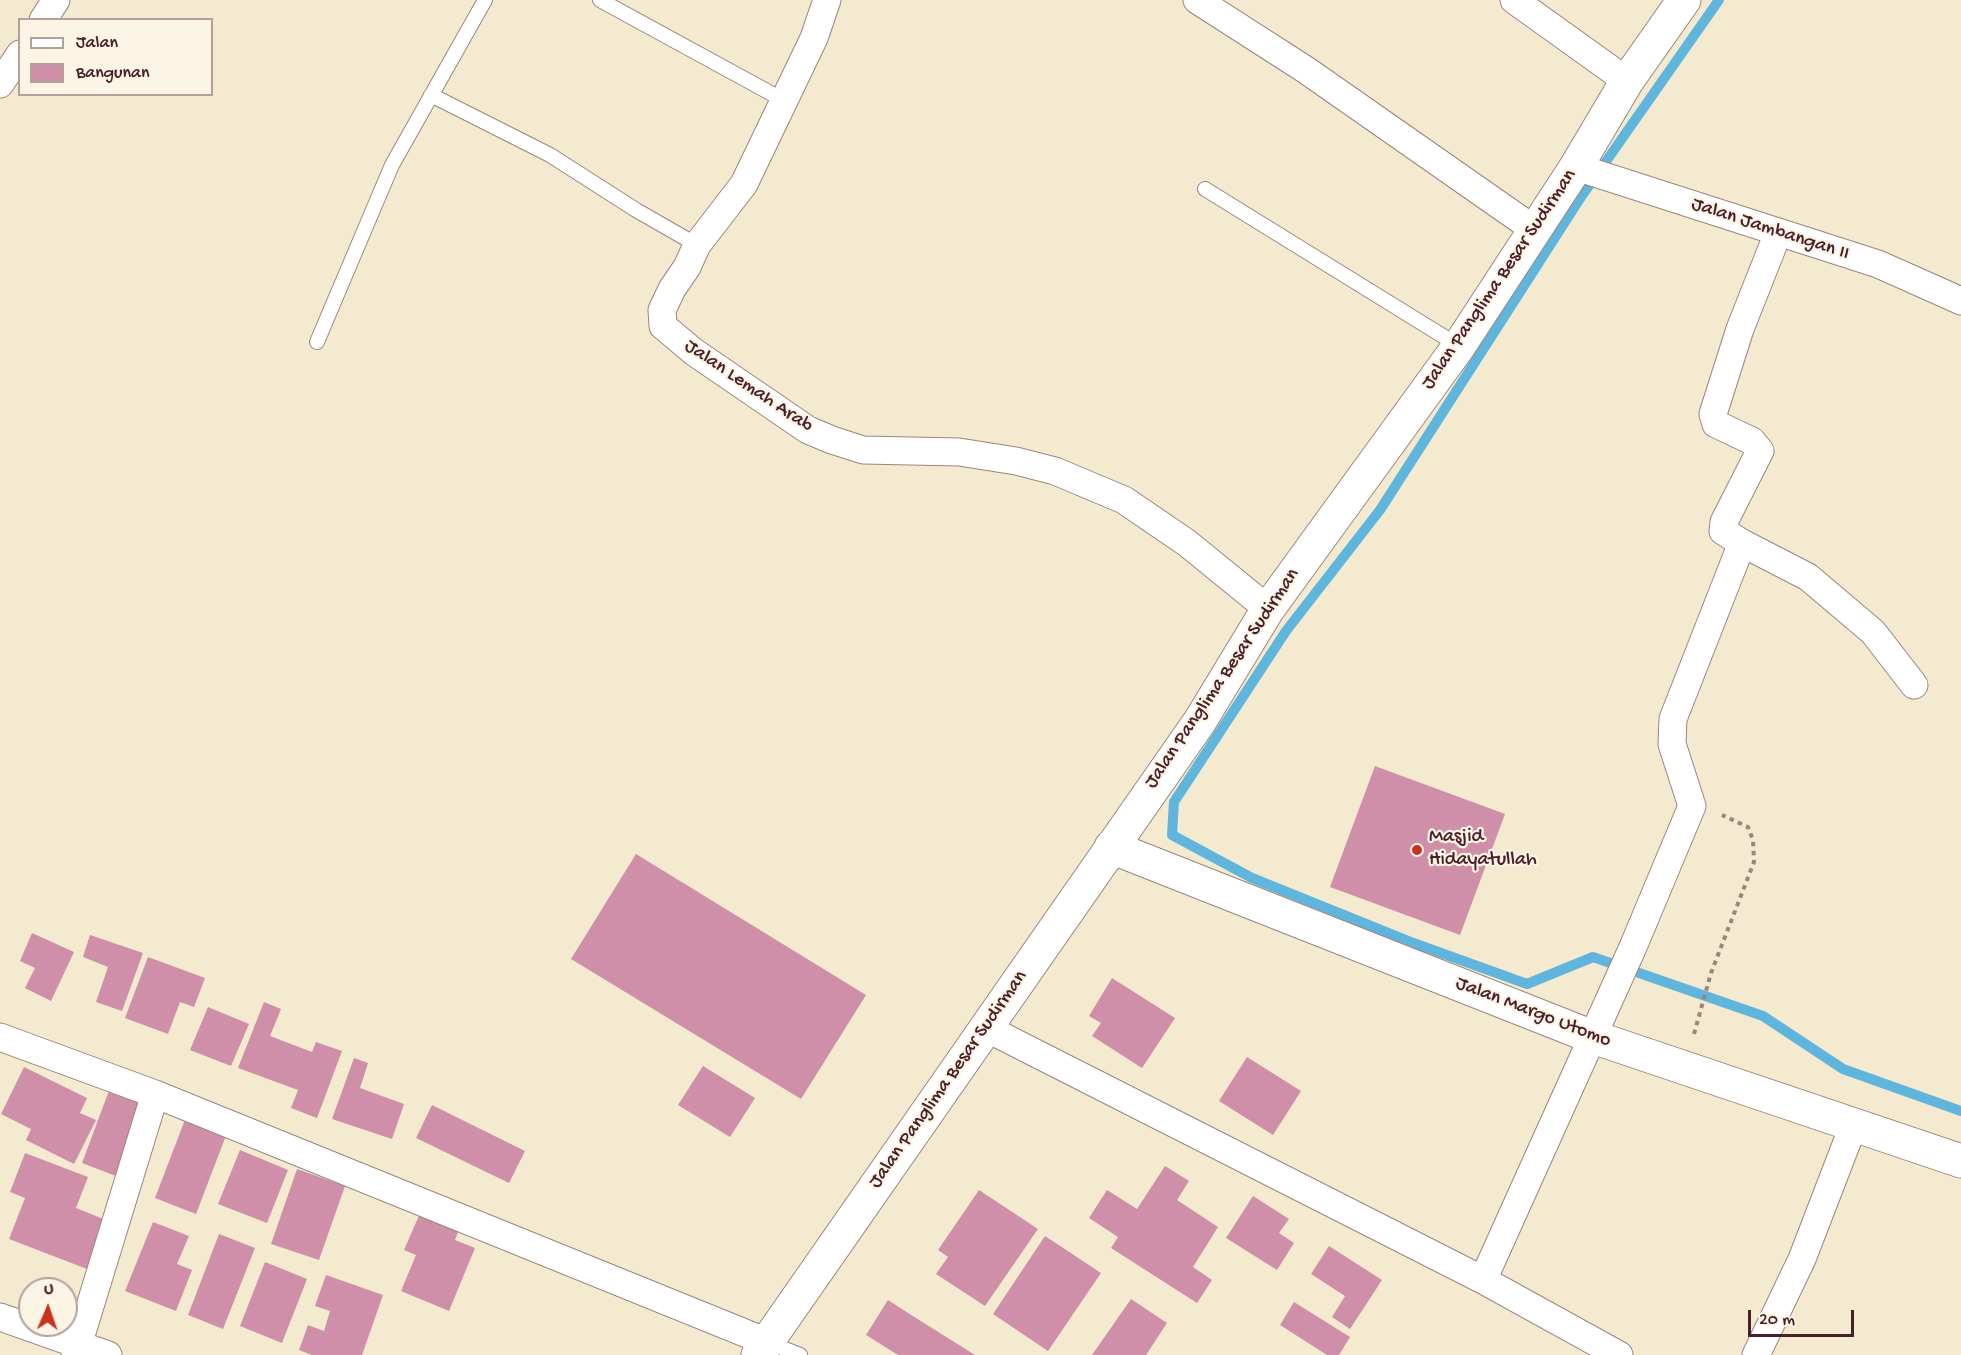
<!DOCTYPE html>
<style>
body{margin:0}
#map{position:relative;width:1961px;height:1355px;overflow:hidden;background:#f3ead0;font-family:"Gochi Hand",sans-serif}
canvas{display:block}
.legend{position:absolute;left:18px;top:18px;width:195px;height:78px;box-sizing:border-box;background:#fcf5e5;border:2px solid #b59f9b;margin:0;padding:8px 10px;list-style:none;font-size:18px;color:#4a1f2b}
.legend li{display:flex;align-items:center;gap:12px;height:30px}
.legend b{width:30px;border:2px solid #b59f9b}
.north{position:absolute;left:18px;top:1277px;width:60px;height:60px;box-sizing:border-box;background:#fcf5e5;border:2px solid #b59f9b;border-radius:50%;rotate:2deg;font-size:16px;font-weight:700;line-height:24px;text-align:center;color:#4a1f2b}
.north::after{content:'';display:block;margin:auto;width:21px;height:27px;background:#c8321e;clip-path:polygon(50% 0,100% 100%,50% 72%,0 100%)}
.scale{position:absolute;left:1748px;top:1310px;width:106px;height:27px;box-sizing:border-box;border:3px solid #4a1f2b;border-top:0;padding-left:8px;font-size:18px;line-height:21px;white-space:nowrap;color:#4a1f2b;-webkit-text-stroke:4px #fcf5e5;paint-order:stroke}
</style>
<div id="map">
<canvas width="1961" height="1355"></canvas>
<ul class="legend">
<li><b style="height:8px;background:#fff"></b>Jalan</li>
<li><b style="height:16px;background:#cf8fa9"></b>Bangunan</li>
</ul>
<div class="north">U</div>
<div class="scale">20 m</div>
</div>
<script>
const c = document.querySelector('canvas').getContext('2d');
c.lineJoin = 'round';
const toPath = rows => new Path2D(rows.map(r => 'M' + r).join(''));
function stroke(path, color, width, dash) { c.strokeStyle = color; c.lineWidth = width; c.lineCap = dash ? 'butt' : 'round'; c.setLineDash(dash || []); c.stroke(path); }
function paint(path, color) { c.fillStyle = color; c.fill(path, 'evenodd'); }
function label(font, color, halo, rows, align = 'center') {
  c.font = font + ' "Gochi Hand",sans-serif'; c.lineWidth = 4.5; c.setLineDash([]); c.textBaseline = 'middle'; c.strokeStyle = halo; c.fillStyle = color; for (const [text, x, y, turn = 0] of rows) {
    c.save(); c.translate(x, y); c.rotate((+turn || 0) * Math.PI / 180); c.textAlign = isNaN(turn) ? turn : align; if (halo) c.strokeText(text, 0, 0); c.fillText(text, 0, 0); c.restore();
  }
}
stroke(toPath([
 [1719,0,1579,200,1380,510,1286,631,1174,802,1172,835,1252,878,1408,941,1527,984,1593,957,1763,1016,1843,1069,1961,1111]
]), '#60b5dc', 10);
paint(toPath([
 [1375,766,1505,814,1460,935,1330,887],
 [636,854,866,995,801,1099,571,959],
 [32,933,74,952,51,1001,25,988,35,968,20,961],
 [90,935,143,953,122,1011,96,1002,108,967,83,957],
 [148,957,205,978,194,1007,180,1002,168,1034,125,1018],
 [1112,978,1175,1018,1142,1068,1092,1036,1101,1023,1089,1016],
 [264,1002,281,1009,270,1036,312,1052,316,1042,342,1051,317,1118,291,1108,298,1090,238,1068],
 [208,1007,249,1024,231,1066,190,1050],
 [1247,1057,1301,1091,1273,1135,1219,1101],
 [354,1058,368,1063,360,1088,404,1104,392,1139,332,1119],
 [703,1066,755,1098,730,1137,678,1105],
 [24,1067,87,1098,80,1113,96,1120,74,1164,26,1140,31,1129,1,1114],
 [110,1088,149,1103,121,1178,82,1163],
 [432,1105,525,1151,509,1183,416,1138],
 [186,1117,227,1133,196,1214,155,1198],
 [240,1150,288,1170,267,1223,218,1204],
 [25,1153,88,1177,76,1208,106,1220,87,1269,9,1239,25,1198,10,1192],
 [1165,1166,1189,1181,1177,1200,1218,1227,1193,1267,1212,1280,1197,1303,1111,1248,1118,1237,1089,1218,1107,1190,1137,1209],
 [297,1169,345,1186,319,1260,271,1244],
 [979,1190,1038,1229,985,1306,936,1274,948,1257,938,1250],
 [1253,1196,1289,1219,1279,1233,1294,1243,1277,1270,1226,1238],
 [421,1211,460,1227,455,1240,475,1248,449,1311,401,1291,416,1255,404,1250],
 [153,1222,189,1236,177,1264,192,1270,176,1311,125,1291],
 [219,1234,255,1248,223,1329,188,1315],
 [1045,1236,1101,1273,1048,1351,993,1314],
 [1329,1246,1382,1280,1350,1329,1332,1317,1345,1296,1311,1274],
 [265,1262,307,1279,282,1343,240,1326],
 [326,1275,383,1295,362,1355,312,1355,299,1350,308,1325,324,1331,330,1311,315,1306],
 [1131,1299,1167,1323,1146,1355,1092,1355],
 [888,1300,916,1318,975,1355,898,1355,866,1335],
 [1294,1302,1350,1337,1339,1355,1327,1355,1280,1325]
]), '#cf8fa9');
const service = toPath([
 [600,0,785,101],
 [431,95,550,155,636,210,697,245],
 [1205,189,1459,346],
 [317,342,392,165,485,0],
 [767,1342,800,1355]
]);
const minor = toPath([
 [827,0,814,38,744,184,697,245,687,267,672,289,662,310,663,326,694,352,808,430,832,440,863,450,959,452,1016,461,1055,471,1124,500,1187,543,1268,609],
 [1197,0,1306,70,1535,230],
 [1514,0,1627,81],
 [43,20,56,0],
 [0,84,20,54],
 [1576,167,1878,264,1961,301],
 [1742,543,1808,577,1873,632,1914,685],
 [986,1028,1483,1280,1619,1355],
 [0,1037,155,1094,767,1342],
 [1483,1280,1633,947,1692,806,1672,744,1673,719,1742,543,1723,531,1724,522,1760,451,1752,441,1716,424,1713,414,1740,329,1778,233],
 [0,1317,108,1355],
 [75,1355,155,1094],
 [1756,1355,1802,1259,1854,1124]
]);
const tertiary = toPath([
 [1111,847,1590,1036,1961,1161]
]);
const primary = toPath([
 [758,1355,1200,721,1268,609,1459,346,1576,167,1627,81,1684,0]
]);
stroke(service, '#9e847e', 16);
stroke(minor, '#9e847e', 29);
stroke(tertiary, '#9e847e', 35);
stroke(primary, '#9e847e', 35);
stroke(toPath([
 [1694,1034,1711,973,1754,862,1753,840,1748,827,1722,815]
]), '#9e847e', 4, [4.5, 4.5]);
stroke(service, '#fff', 14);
stroke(minor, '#fff', 27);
stroke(tertiary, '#fff', 33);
stroke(primary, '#fff', 33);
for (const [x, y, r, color] of [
 [1417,850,6,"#c8321e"]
]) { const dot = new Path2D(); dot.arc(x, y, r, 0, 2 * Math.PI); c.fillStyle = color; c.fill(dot); stroke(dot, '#fcf5e5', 2); }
label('20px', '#4a1f2b', '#fcf5e5', [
 ["Jalan Jambangan II",1770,230,18],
 ["Jalan Panglima Besar Sudirman",1500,280,-56],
 ["Jalan Lemah Arab",748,387,34],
 ["Jalan Panglima Besar Sudirman",1223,679,-56],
 ["Jalan Margo Utomo",1533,1013,21],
 ["Jalan Panglima Besar Sudirman",949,1080,-55]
]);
label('20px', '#4a1f2b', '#fcf5e5', [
 ["Masjid",1429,838],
 ["Hidayatullah",1429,861]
], 'left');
</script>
